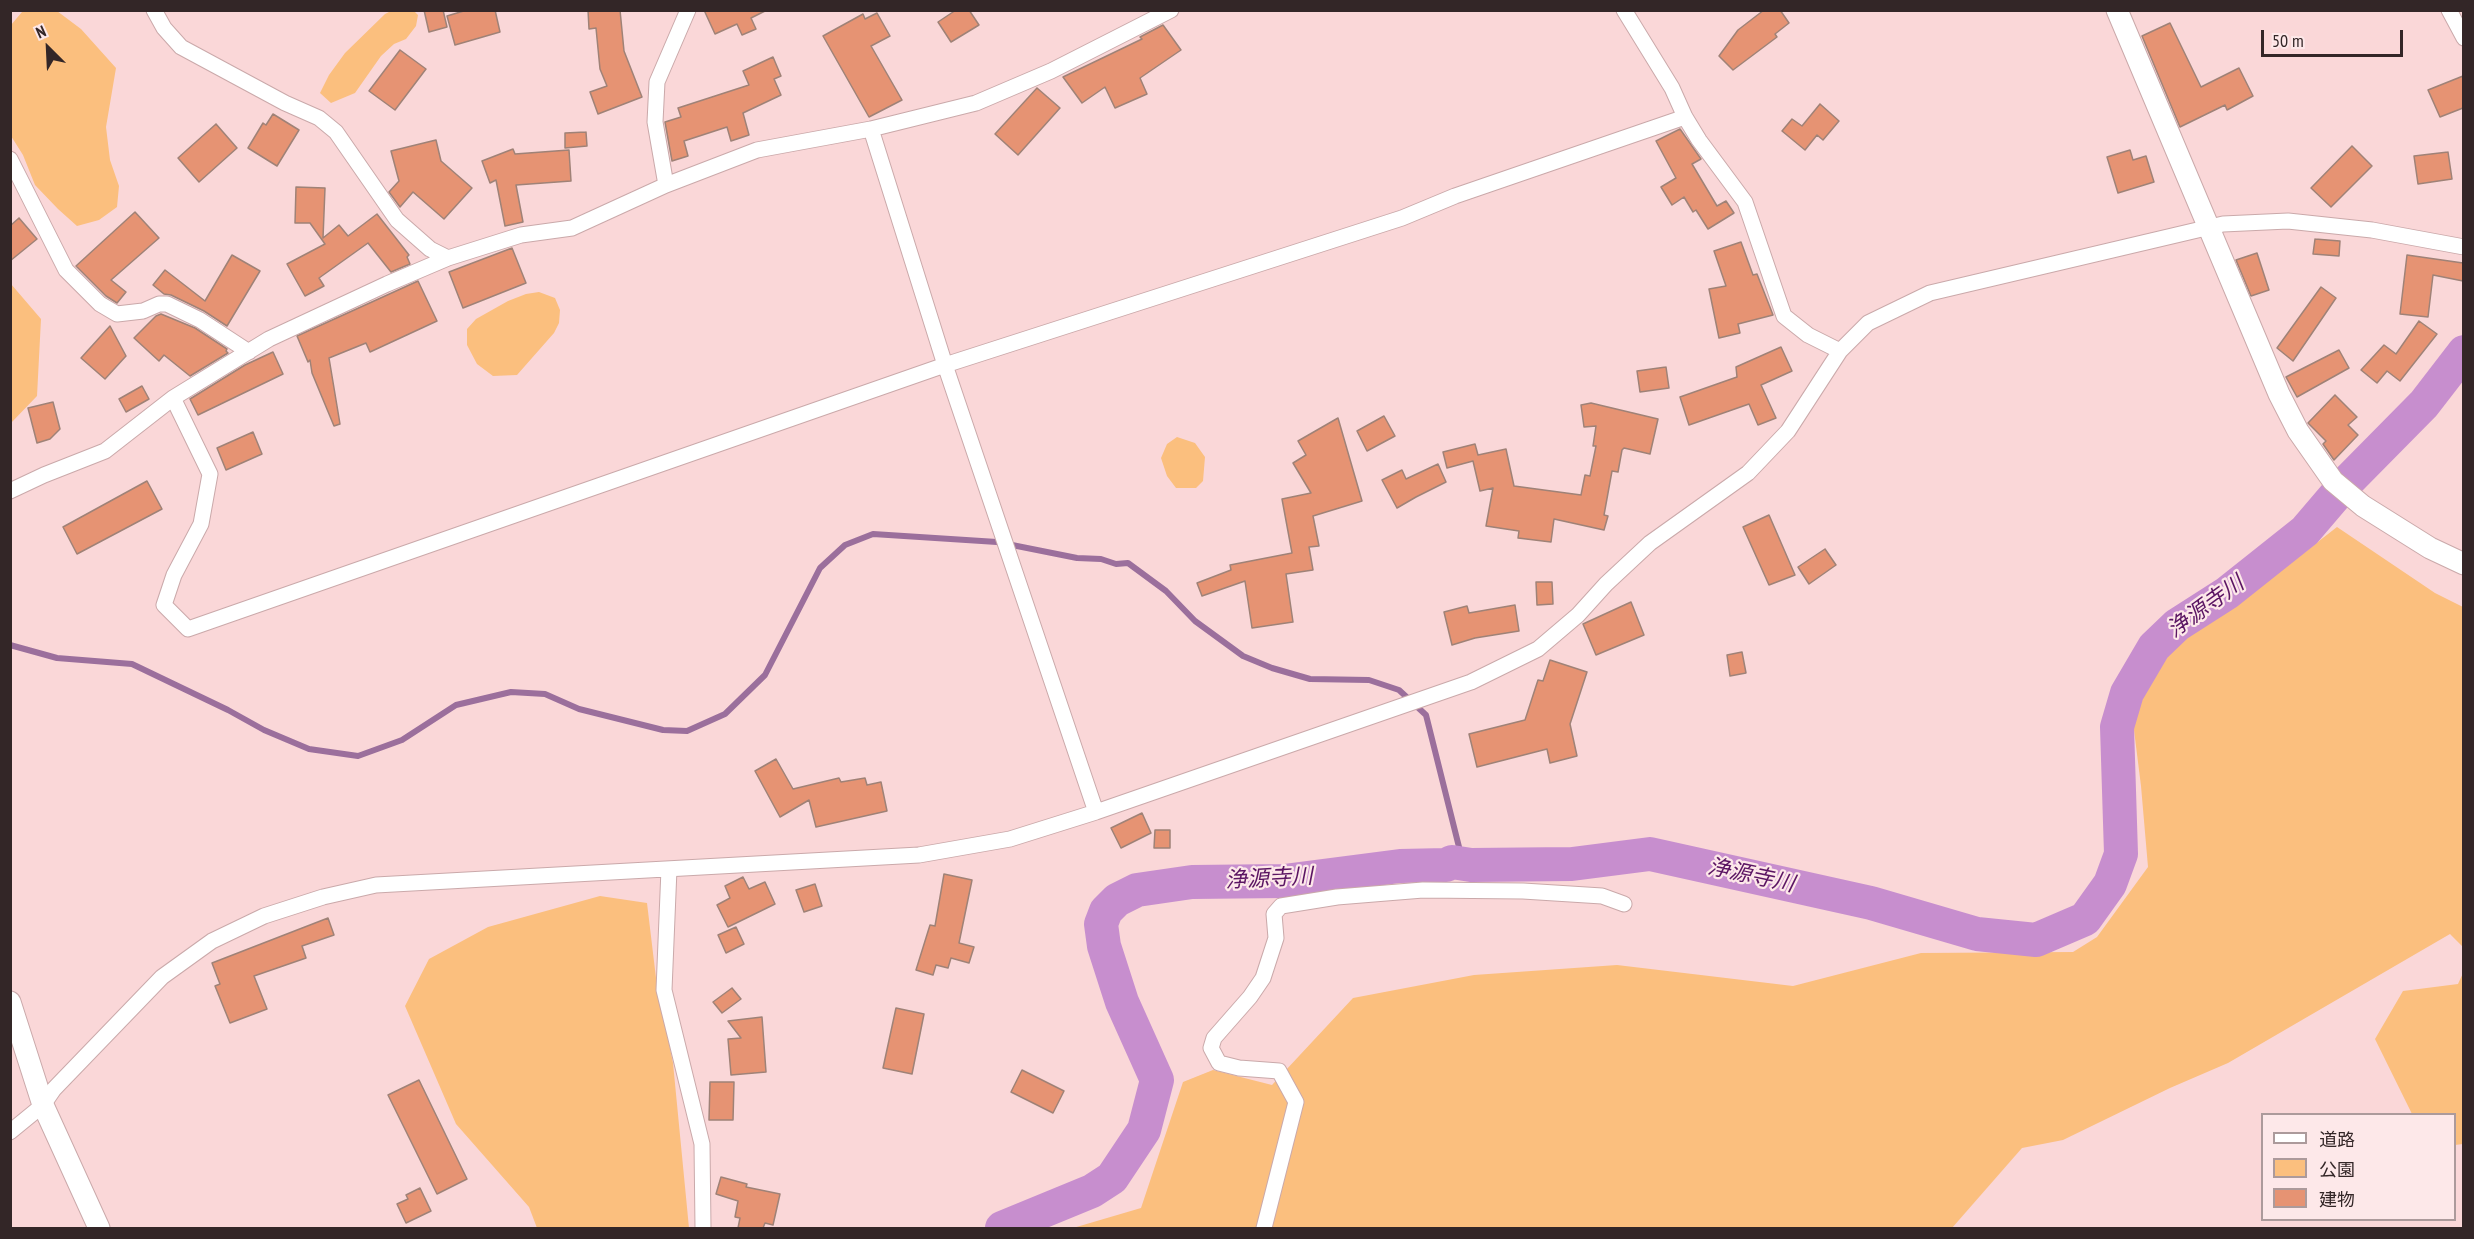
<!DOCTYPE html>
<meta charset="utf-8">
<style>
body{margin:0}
#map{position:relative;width:2474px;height:1239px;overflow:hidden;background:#fad7d8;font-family:"PT Sans Narrow","Noto Sans JP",sans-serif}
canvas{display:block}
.frame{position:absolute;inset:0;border:12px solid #332627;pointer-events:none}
.legend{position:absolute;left:2261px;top:1113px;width:195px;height:108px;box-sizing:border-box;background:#fde8e9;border:2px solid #ac9a9b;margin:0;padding:8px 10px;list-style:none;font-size:18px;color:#332627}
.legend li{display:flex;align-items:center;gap:12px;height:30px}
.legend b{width:30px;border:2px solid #ac9a9b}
.north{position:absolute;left:18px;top:18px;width:60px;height:60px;-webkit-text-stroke:4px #fde8e9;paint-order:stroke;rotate:336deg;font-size:16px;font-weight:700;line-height:24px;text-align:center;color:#332627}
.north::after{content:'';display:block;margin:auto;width:21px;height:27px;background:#332627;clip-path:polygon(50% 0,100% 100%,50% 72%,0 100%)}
.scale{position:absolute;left:2261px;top:30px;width:142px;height:27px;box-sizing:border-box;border:3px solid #332627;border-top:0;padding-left:8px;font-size:18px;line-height:21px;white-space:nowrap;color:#332627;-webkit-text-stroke:4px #fde8e9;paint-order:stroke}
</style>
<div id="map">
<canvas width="2474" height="1239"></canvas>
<div class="frame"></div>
<ul class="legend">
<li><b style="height:8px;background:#fff"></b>道路</li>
<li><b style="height:16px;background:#fbbf7e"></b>公園</li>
<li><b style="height:16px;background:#e69373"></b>建物</li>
</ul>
<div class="north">N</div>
<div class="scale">50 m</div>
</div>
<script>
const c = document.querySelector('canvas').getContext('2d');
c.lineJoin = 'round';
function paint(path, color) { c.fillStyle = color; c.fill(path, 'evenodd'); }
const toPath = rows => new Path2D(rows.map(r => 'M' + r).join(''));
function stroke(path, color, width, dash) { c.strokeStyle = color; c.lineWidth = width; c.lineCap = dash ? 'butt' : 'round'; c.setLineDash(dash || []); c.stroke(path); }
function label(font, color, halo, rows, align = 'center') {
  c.font = font + ' "PT Sans Narrow","Noto Sans JP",sans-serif'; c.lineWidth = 4.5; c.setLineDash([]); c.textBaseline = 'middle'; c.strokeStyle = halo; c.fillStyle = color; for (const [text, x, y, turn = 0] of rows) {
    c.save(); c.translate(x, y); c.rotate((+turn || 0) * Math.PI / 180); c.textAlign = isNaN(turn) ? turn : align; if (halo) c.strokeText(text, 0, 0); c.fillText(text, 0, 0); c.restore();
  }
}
paint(toPath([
 [413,10,418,15,416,26,406,39,394,44,381,56,355,93,331,103,320,93,329,75,345,53,385,14,391,11],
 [57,11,81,29,116,68,106,127,110,160,119,186,117,207,99,220,77,226,58,209,35,185,23,155,11,136,11,25,22,12],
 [11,284,41,319,37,396,11,423],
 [539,292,555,298,560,310,559,323,554,333,517,375,493,376,477,364,467,345,467,329,476,319,508,301,526,294],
 [1177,437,1195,443,1205,457,1203,481,1196,488,1176,488,1167,476,1161,458,1167,444],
 [2337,527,2435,593,2463,607,2463,947,2450,934,2228,1063,2170,1088,2063,1140,2022,1148,1952,1228,1073,1228,1141,1208,1183,1082,1213,1070,1272,1085,1353,998,1474,975,1617,965,1793,986,1921,953,2073,952,2097,937,2148,867,2141,786,2130,698,2200,621,2287,566],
 [600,896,647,903,656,978,673,1063,689,1228,537,1228,529,1207,456,1124,405,1006,429,959,488,927],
 [2463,973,2463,1144,2455,1145,2454,1114,2412,1114,2375,1039,2403,991,2458,984]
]), '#fbbf7e');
stroke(toPath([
 [10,645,57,658,132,664,228,710,264,730,309,749,358,756,402,740,456,705,511,692,545,694,579,709,663,730,687,731,725,714,765,675,820,568,845,545,873,534,997,542,1077,558,1101,559,1116,564,1128,563,1166,591,1195,621,1243,656,1272,668,1310,679,1369,680,1399,690,1426,715,1463,863]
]), '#9b6f9c', 6);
stroke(toPath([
 [1002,1228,1092,1191,1112,1178,1144,1130,1157,1080,1122,1002,1104,946,1101,924,1106,911,1117,900,1137,890,1192,882,1284,881,1400,866,1446,865,1452,862,1471,865,1572,864,1650,854,1871,903,1977,934,2036,940,2085,919,2110,884,2121,854,2117,727,2127,693,2154,647,2177,625,2227,593,2305,531,2346,483,2424,404,2464,352]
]), '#c78ece', 34);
const building = toPath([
 [424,10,443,10,447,27,429,32,424,10],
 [467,10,495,10,500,32,455,45,447,16,467,10],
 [588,10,620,10,624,51,642,97,598,114,590,92,607,86,600,69,596,28,589,29,588,10],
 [704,10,767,10,751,18,756,29,742,35,737,24,715,34,704,10],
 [956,10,969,10,979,25,951,42,938,22,956,10],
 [1764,10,1780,10,1789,23,1775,34,1777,37,1733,70,1719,56,1738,30,1764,10],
 [877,13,890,36,871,46,902,100,869,117,823,36,863,14,865,19,877,13],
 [2170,23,2201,87,2239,68,2253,96,2227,110,2225,105,2180,127,2142,36,2170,23],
 [1163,25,1181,50,1140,78,1147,94,1115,108,1105,87,1082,103,1063,77,1142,39,1140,37,1163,25],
 [400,50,426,69,395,110,369,91,400,50],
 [773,57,781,76,774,79,781,95,743,113,749,135,731,141,727,127,684,141,688,156,672,161,665,122,681,117,678,108,749,85,743,71,773,57],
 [2463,76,2463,108,2440,117,2428,90,2463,76],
 [1037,88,1060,108,1018,155,995,134,1037,88],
 [1820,104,1839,121,1823,140,1817,135,1805,150,1782,131,1792,119,1802,126,1820,104],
 [273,114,299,130,277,166,248,148,263,123,266,125,273,114],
 [216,124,237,148,199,182,178,158,216,124],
 [1680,129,1701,159,1692,164,1717,206,1726,201,1734,213,1708,229,1696,210,1693,212,1684,197,1672,205,1661,187,1676,178,1656,141,1680,129],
 [586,132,587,146,565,148,565,133,586,132],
 [436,140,441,161,472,188,444,219,413,192,400,207,389,192,399,181,391,151,436,140],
 [2352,146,2372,166,2331,207,2311,188,2352,146],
 [513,149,515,154,569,150,571,181,516,185,523,222,505,226,496,180,490,183,482,161,513,149],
 [2130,150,2133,160,2146,156,2154,182,2118,193,2107,157,2130,150],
 [2448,152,2452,179,2418,184,2414,156,2448,152],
 [296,187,325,188,323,238,339,225,348,236,377,214,409,255,407,257,410,264,391,272,368,243,319,278,324,286,305,296,287,264,325,244,310,223,295,223,296,187],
 [135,212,159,238,111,280,126,292,117,303,106,296,76,266,135,212],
 [19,218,37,239,10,261,10,226,19,218],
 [2315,239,2340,241,2339,256,2313,254,2315,239],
 [1741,242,1753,275,1757,274,1773,315,1738,324,1740,333,1719,338,1709,289,1726,286,1714,251,1741,242],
 [512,248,526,283,463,308,449,272,512,248],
 [2257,253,2269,290,2251,296,2236,260,2257,253],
 [232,255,260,271,227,326,204,311,171,295,164,294,153,285,165,270,205,301,232,255],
 [2407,255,2463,263,2463,281,2433,275,2428,317,2400,314,2407,255],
 [418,281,437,321,370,352,366,343,329,358,340,424,334,426,312,373,310,360,308,362,297,336,418,281],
 [2321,287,2336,298,2293,361,2277,348,2321,287],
 [161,314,195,328,227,349,226,351,228,353,190,376,164,355,159,361,134,338,156,316,161,314],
 [2419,321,2437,334,2400,381,2387,371,2377,383,2361,370,2384,345,2396,354,2419,321],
 [110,326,126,356,105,379,81,358,110,326],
 [1781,347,1792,371,1761,385,1776,418,1758,425,1749,404,1689,425,1680,397,1737,377,1736,367,1781,347],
 [2339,350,2349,368,2297,397,2286,377,2339,350],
 [273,352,283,374,198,415,190,399,245,365,273,352],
 [1666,367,1669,388,1640,392,1637,371,1666,367],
 [142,386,149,399,126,412,119,399,142,386],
 [2335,395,2357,417,2348,425,2358,435,2334,460,2323,444,2326,441,2308,423,2335,395],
 [53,402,60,429,50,439,37,443,28,408,53,402],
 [1591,403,1658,419,1650,454,1624,448,1622,450,1618,472,1612,471,1604,515,1608,516,1604,530,1554,519,1551,542,1518,538,1519,531,1486,526,1493,488,1480,491,1473,461,1447,468,1443,452,1475,444,1478,455,1506,449,1514,486,1581,495,1585,475,1590,476,1596,446,1593,446,1596,426,1584,427,1581,405,1591,403],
 [1384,416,1395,436,1367,451,1357,431,1384,416],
 [1338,418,1362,501,1313,516,1319,546,1309,547,1313,570,1286,574,1293,622,1252,628,1245,581,1202,596,1197,583,1231,570,1230,565,1292,553,1282,499,1311,493,1293,463,1306,455,1298,441,1338,418],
 [253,432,262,454,226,470,217,448,253,432],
 [1438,464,1446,482,1416,497,1397,508,1382,480,1402,470,1406,479,1438,464],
 [147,481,162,509,77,554,63,527,147,481],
 [1769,515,1795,575,1769,585,1743,527,1769,515],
 [1825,549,1836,565,1809,584,1798,567,1825,549],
 [1536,582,1552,582,1553,604,1537,605,1536,582],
 [1631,602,1644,635,1596,655,1583,624,1631,602],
 [1515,605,1519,631,1475,638,1452,645,1444,612,1467,606,1469,613,1515,605],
 [1742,652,1746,673,1730,676,1727,655,1742,652],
 [1550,660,1587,672,1570,724,1577,756,1550,763,1547,749,1477,767,1469,734,1525,720,1538,680,1543,681,1550,660],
 [776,759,793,789,839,778,841,782,865,778,867,785,881,782,887,811,816,827,809,800,780,817,755,771,776,759],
 [1142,813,1151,833,1121,848,1111,828,1142,813],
 [1155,830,1170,830,1170,848,1154,848,1155,830],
 [944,874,972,880,959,943,974,947,969,963,951,958,948,968,936,965,933,975,916,970,930,925,935,926,944,874],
 [743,877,749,889,765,882,775,904,728,927,717,905,730,898,725,886,743,877],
 [815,884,822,906,804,912,796,890,815,884],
 [328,918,334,935,302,946,306,958,254,976,267,1009,230,1023,215,986,220,984,212,963,328,918],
 [736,927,744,944,726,953,718,935,736,927],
 [732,988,741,999,722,1013,713,1002,732,988],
 [896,1008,924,1014,912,1074,883,1068,896,1008],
 [762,1017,766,1072,731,1075,728,1039,741,1038,728,1021,762,1017],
 [1022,1070,1064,1091,1053,1113,1011,1092,1022,1070],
 [419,1080,467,1179,437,1194,388,1095,419,1080],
 [710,1082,734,1082,733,1120,709,1120,710,1082],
 [721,1177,747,1184,746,1187,780,1194,773,1225,765,1223,763,1228,738,1228,740,1218,735,1217,738,1201,716,1194,721,1177],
 [420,1188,431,1211,406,1223,397,1204,408,1199,406,1195,420,1188]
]);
paint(building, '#e69373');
stroke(building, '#9f8277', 1.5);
const street = toPath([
 [154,10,164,28,181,47,285,103,319,118,336,132,397,220,430,249,448,258],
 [1624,10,1672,88,1685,117,1699,140,1745,202,1784,316,1808,335,1840,351],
 [2449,10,2464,38],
 [871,129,945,365,1096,812],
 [10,159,66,270,100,304,117,314,143,311,159,304,167,304,200,320,249,352],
 [666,185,655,122,657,82,688,10],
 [173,398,210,474,201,524,174,575,164,605,188,629,945,365,1402,218,1455,196,1685,117],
 [10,491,44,475,105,451,173,398,269,339,387,284,448,258,521,235,572,228,666,185,757,150,871,129,976,103,1051,71,1171,10],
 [669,869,664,990,702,1144,703,1228],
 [10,1132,43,1105,54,1089,162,977,212,941,264,916,323,897,376,885,919,855,1010,839,1096,812,1471,682,1538,649,1578,615,1606,584,1650,543,1748,473,1788,431,1840,351,1868,323,1930,293,2223,224,2288,221,2372,230,2464,247],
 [1264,1228,1296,1102,1279,1071,1239,1068,1219,1063,1211,1048,1214,1038,1250,997,1263,978,1276,938,1274,914,1281,906,1337,897,1423,890,1523,891,1602,896,1624,904]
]);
const secondary = toPath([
 [2117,10,2279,394,2298,431,2333,481,2363,506,2430,548,2464,564],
 [10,1002,43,1105,99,1228]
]);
stroke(street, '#caa9aa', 17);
stroke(secondary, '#caa9aa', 23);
stroke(street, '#fff', 15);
stroke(secondary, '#fff', 21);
label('italic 22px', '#5b1563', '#fde8e9', [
 ["浄源寺川",2206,607,-36],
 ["浄源寺川",1751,876,12],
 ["浄源寺川",1269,879,-3]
]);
</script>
